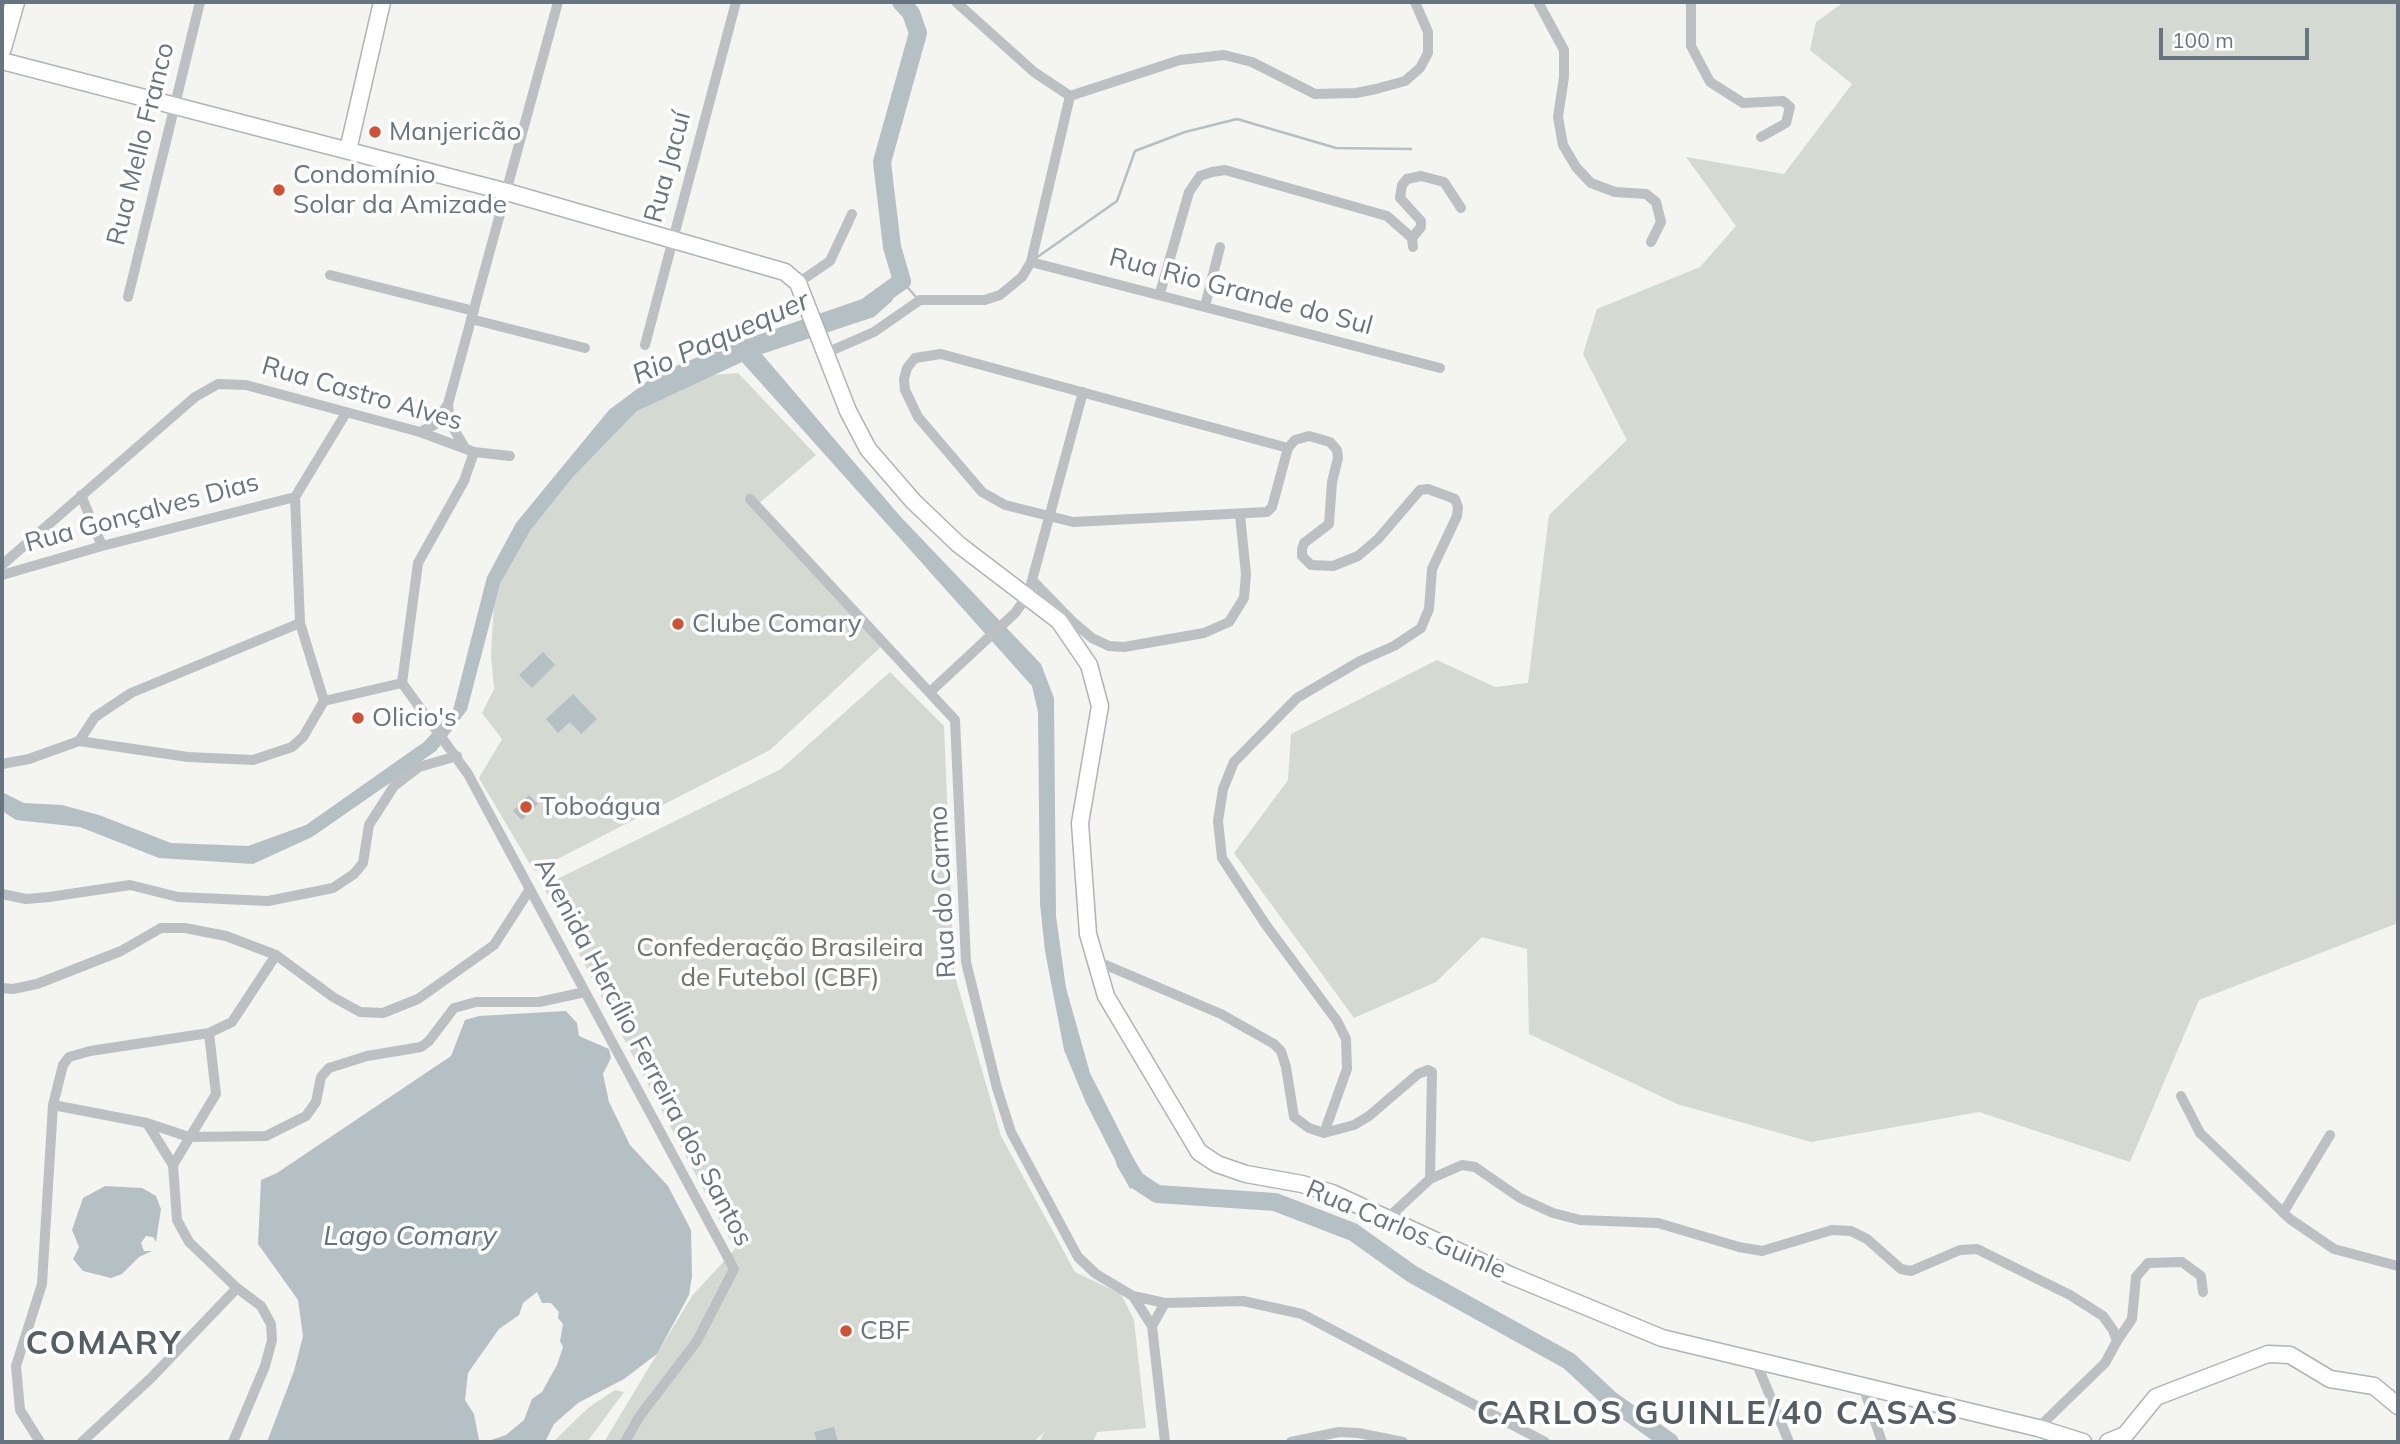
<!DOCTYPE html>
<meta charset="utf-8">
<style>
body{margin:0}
#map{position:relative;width:2400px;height:1444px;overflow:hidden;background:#f4f4f1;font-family:Mulish,sans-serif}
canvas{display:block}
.frame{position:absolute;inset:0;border:4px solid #66757f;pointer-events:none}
.scale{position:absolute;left:2159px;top:28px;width:150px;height:32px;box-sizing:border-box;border:4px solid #66757f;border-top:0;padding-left:9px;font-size:21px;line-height:24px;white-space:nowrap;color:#66757f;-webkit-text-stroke:5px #fff;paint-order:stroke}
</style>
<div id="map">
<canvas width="2400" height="1444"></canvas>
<div class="frame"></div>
<div class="scale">100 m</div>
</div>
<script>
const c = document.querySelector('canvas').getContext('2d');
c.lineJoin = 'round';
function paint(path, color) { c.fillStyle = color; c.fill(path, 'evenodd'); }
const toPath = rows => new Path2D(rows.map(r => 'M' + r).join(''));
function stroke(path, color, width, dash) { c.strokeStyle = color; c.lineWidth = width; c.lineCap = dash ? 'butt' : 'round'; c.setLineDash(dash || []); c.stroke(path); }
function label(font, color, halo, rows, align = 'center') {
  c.font = font + ' Mulish,sans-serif'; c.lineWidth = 7; c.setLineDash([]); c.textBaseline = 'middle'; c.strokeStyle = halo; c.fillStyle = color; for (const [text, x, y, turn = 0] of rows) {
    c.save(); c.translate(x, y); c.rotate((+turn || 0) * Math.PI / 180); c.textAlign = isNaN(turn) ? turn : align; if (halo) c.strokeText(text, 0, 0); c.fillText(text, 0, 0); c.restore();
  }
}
paint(toPath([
 [1844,2,2398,2,2398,923,2199,1000,2130,1162,1979,1112,1811,1142,1677,1104,1529,1034,1527,949,1482,937,1436,982,1354,1018,1234,853,1288,780,1291,734,1437,660,1495,687,1528,683,1549,515,1627,440,1583,354,1597,309,1700,267,1736,226,1686,157,1784,174,1852,84,1810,50,1816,22],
 [738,373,816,455,757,505,883,645,770,750,534,871,479,778,502,739,482,713,494,689,491,655,494,603,500,584,530,531,573,477,637,411,712,375],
 [890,672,944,726,954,973,1001,1136,1075,1272,1121,1294,1134,1320,1146,1428,1097,1432,1093,1442,1039,1442,1045,1431,1034,1442,604,1442,692,1296,735,1249,543,886,781,769],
 [615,1390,624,1392,587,1442,553,1442,588,1408]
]), '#d4d9d1');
paint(toPath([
 [883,287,893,300,874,317,762,354,899,515,1041,664,1054,698,1056,916,1066,988,1090,1073,1142,1175,1130,1189,1086,1103,1064,1050,1045,951,1040,904,1038,712,1032,686,742,362,637,411,573,477,530,531,500,584,467,710,436,751,312,837,253,864,159,858,80,827,16,820,2,811,2,792,24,803,62,805,99,815,171,843,248,846,306,825,424,742,453,710,487,577,516,523,609,410,657,374,717,349,862,299],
 [543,652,555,665,532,688,519,675],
 [573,694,597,719,581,734,570,722,558,733,546,719],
 [529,795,538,804,522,820,513,811],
 [566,1011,577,1023,579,1036,609,1049,611,1058,603,1074,609,1102,630,1145,668,1186,691,1230,692,1276,689,1295,657,1354,624,1379,578,1403,554,1424,545,1442,267,1442,294,1371,303,1336,298,1300,258,1244,261,1180,277,1173,451,1056,465,1020,479,1016],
 [537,1292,542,1303,551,1303,559,1312,558,1318,563,1324,560,1341,563,1347,557,1365,542,1392,532,1399,524,1420,506,1435,485,1442,479,1440,474,1414,465,1400,468,1373,499,1329,519,1315,523,1303],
 [105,1186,142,1188,156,1196,161,1209,156,1242,153,1237,146,1236,141,1243,144,1251,152,1251,139,1257,122,1274,111,1278,83,1271,73,1259,79,1247,72,1230,83,1198],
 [834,1427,838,1442,817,1442,814,1432]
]), '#b4c0c3');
stroke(toPath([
 [1036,258,1117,201,1135,151,1185,132,1237,119,1336,148,1411,149],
 [902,281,916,297]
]), '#b4c0c3', 2.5);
stroke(toPath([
 [870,304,902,281,892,247,882,162,918,33,911,13,901,2],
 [1125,1162,1136,1180,1157,1194,1275,1202,1353,1232,1412,1274,1569,1361,1611,1400,1670,1442]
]), '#b4c0c3', 18);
const secondary = toPath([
 [2,61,507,192,785,272,798,283,848,411,868,449,913,501,958,544,1059,621,1089,665,1100,706,1080,823,1088,934,1106,996,1199,1152,1217,1164,1246,1174,1302,1184,1332,1193,1512,1276,1662,1338,2038,1428,2083,1442],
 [348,150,382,2],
 [2108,1442,2125,1435,2156,1397,2268,1354,2290,1355,2330,1379,2374,1386,2398,1406]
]);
const primary = toPath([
 [2,48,15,2]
]);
stroke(secondary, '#aeb4b7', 19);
stroke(primary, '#b0b4b7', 21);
stroke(toPath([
 [956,2,1034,72,1070,96,1180,60,1224,55,1252,62,1315,94,1356,93,1376,89,1405,81,1420,68,1428,53,1428,32,1415,2],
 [1538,2,1564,50,1564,77,1558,117,1563,145,1576,167,1591,183,1615,192,1646,194,1656,202,1661,222,1651,242],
 [1691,2,1691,46,1710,82,1743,103,1783,101,1790,107,1786,123,1761,137],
 [1412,238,1421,227,1421,221,1400,198,1402,185,1407,179,1421,176,1444,182,1461,208],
 [1031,262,1440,368],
 [330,275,474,311],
 [798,283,830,261,852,214],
 [1160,293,1189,192,1200,176,1212,172,1225,170,1387,216,1412,238,1413,247],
 [128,297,200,2],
 [1205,306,1220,247],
 [471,319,585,348],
 [645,345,736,2],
 [826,353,874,332,920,300,985,300,1000,295,1022,277,1031,262,1070,96],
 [448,404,450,423,464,446],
 [420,432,434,425,448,404,558,2],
 [1288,448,941,354,915,358,907,368,904,379,905,390,918,417,982,492,1005,505,1073,522,1267,512,1272,507,1288,448,1295,440,1309,436,1330,442,1337,450,1338,458,1332,482,1329,524,1304,543,1302,549,1302,556,1311,565,1333,566,1358,556,1378,539,1420,490,1428,489,1455,499,1458,507,1457,516,1432,569,1429,609,1421,628,1394,646,1360,661,1297,698,1234,762,1223,789,1218,821,1222,858,1266,925,1337,1021,1346,1039,1347,1069,1324,1133],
 [474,452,510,456],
 [81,495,102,546],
 [750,499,955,720,966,962,997,1088,1011,1132,1078,1257,1096,1274,1133,1296,1152,1326,1165,1442],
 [2,565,195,397,218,384,246,385,420,432,474,452,464,481,418,563,402,683],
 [2,575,102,546,295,497],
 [1033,581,1072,621,1092,638,1109,646,1124,647,1204,633,1229,622,1244,598,1246,574,1240,515],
 [402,683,468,774,734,1269,697,1341,639,1417,625,1442],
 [930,692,1015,613,1028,595,1083,392],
 [324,701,300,623,295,497,346,413],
 [324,701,402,683],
 [79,741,95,717,131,693,300,623],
 [2,764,29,759,79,741,188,757,253,760,292,747,303,737,324,701],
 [2,894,26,899,49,897,130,885,178,897,268,901,333,888,354,874,363,863,369,825,394,786,419,767,457,756],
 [1094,960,1221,1014,1274,1044,1281,1051,1286,1067,1294,1117,1309,1128,1324,1133,1354,1125,1369,1116,1418,1074,1428,1070,1432,1072,1430,1179],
 [2,988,13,989,37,984,121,951,161,928,185,928,226,936,276,955,333,997,360,1012,383,1013,418,999,494,945,530,889],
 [2181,1096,2200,1133,2290,1219,2334,1249,2398,1266],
 [53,1105,147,1123,189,1137,266,1136,306,1116,316,1102,321,1077,329,1068,367,1056,421,1047,429,1041,454,1008,476,1002,539,1002,585,992],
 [147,1123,173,1165],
 [2283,1213,2330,1135],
 [1389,1217,1430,1179,1462,1165,1475,1167,1520,1198,1553,1213,1580,1220,1658,1223,1739,1247,1762,1251,1832,1230,1851,1231,1867,1239,1901,1269,1911,1271,1960,1250,1977,1249,2070,1295,2103,1316,2113,1330,2117,1341,2105,1363,2038,1428],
 [1133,1296,1165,1303],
 [1152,1326,1165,1303,1243,1301,1302,1314,1545,1442],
 [2117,1341,2132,1319,2136,1277,2148,1263,2182,1262,2201,1276,2203,1292],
 [1756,1362,1789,1442],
 [1864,1389,1882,1442],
 [40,1442,20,1410,16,1366,42,1284,53,1105,63,1065,69,1057,90,1051,209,1033],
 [82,1442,151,1378,237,1288],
 [233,1442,265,1366,272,1340,271,1324,261,1306,237,1288,189,1242,177,1220,173,1165,216,1094,209,1033,232,1022,276,955],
 [1291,1442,1339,1432,1358,1433,1403,1442]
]), '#bcc0c3', 10);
stroke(secondary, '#fff', 16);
stroke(primary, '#fff', 18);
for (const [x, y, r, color] of [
 [375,132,7,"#d25133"],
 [279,190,7,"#d25133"],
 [678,624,7,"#d25133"],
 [358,718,7,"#d25133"],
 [526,807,7,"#d25133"],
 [846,1331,7,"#d25133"]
]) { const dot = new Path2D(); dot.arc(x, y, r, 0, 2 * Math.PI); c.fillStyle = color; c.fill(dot); stroke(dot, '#fff', 2.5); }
label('26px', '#66757f', '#fff', [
 ["Manjericão",389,132],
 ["Condomínio",293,175],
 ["Solar da Amizade",293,205],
 ["Clube Comary",692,624],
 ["Olicio's",372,718],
 ["Toboágua",540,807],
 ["CBF",860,1331]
], 'left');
label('26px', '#66757f', '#fff', [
 ["Rua Mello Franco",141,144,-76],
 ["Rua Jacuí",668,167,-75],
 ["Rua Rio Grande do Sul",1241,292,15],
 ["Rua Castro Alves",362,394,16],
 ["Rua Gonçalves Dias",142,513,-15],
 ["Rua do Carmo",943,892,-93],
 ["Avenida Hercílio Ferreira dos Santos",643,1052,62],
 ["Rua Carlos Guinle",1406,1230,23]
]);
label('26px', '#697764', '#fff', [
 ["Confederação Brasileira",780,948],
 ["de Futebol (CBF)",780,978]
]);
label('italic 28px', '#62777c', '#fff', [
 ["Rio Paquequer",721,338,-24],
 ["Lago Comary",410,1237]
]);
c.letterSpacing = '2px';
label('bold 33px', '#535e65', '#fff', [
 ["COMARY",104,1344],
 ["CARLOS GUINLE/40 CASAS",1718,1414]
]);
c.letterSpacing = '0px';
</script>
